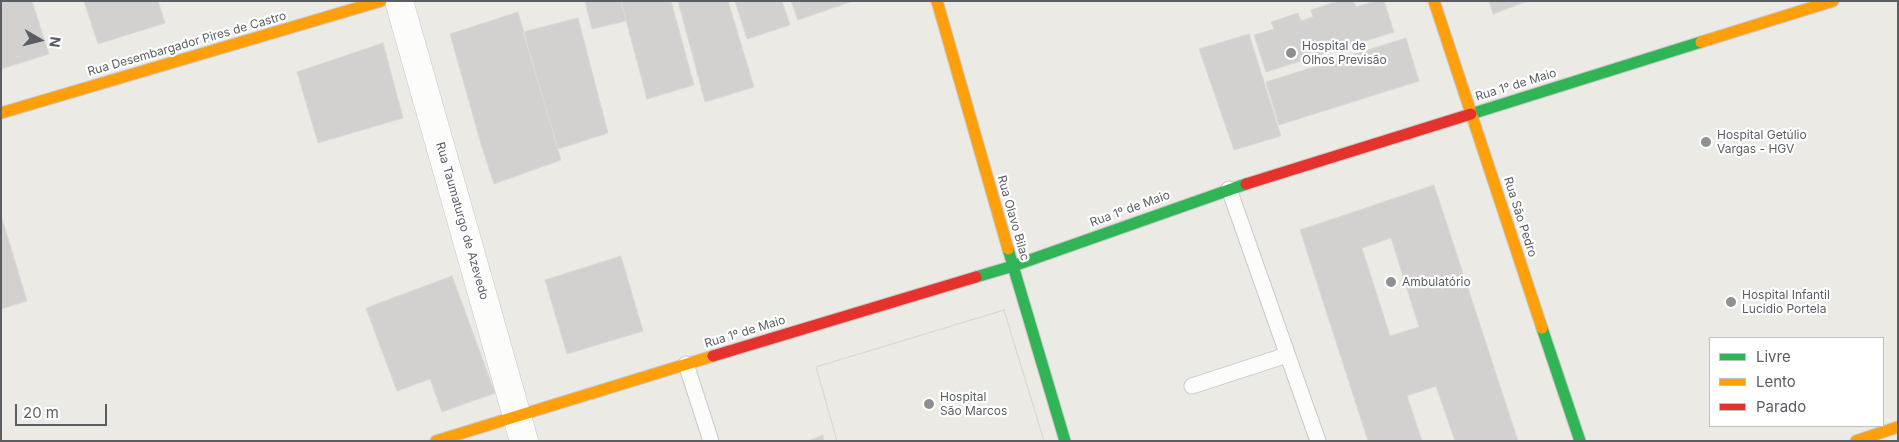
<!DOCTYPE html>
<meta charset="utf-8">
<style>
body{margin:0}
#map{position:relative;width:1899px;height:442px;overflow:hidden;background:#ebeae5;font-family:Inter,sans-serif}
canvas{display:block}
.frame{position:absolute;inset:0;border:2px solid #5a5e63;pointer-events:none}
.legend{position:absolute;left:1709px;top:337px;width:175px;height:90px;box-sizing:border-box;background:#fff;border:1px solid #bdbfc1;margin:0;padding:6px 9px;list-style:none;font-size:15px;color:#5a5e63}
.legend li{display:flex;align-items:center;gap:10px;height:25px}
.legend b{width:25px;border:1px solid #bdbfc1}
.north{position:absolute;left:15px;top:15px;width:50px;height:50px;-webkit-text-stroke:4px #fff;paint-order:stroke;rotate:98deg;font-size:14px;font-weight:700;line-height:20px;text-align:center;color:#5a5e63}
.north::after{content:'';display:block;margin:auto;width:18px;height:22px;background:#5a5e63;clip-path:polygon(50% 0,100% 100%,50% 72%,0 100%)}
.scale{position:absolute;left:15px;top:404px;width:92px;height:22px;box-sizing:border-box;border:2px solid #5a5e63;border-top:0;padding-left:6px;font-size:15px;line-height:18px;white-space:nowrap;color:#5a5e63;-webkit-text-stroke:4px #fff;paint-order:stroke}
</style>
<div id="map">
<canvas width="1899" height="442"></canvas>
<div class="frame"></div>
<ul class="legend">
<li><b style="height:6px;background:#30b455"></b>Livre</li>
<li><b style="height:6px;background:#ff9f0a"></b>Lento</li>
<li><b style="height:6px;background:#e5322d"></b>Parado</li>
</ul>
<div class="north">N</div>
<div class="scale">20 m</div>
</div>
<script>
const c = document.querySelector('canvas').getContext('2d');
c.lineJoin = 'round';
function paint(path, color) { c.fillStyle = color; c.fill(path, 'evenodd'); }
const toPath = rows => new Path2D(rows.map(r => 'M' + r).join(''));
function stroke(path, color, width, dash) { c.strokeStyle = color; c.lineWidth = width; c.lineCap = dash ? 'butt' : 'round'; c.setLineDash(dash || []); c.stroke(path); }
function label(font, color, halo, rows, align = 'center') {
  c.font = font + ' Inter,sans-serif'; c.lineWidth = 4.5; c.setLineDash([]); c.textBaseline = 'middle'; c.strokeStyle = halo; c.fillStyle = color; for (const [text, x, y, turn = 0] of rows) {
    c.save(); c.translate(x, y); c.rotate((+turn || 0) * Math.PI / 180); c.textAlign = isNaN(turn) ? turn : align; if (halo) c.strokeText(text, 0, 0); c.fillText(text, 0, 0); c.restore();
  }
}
const building = toPath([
 [1,1,32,1,49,54,1,69,1,1],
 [84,1,158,1,165,23,98,44,84,1],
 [585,1,621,1,626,21,592,29,585,1],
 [621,1,671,1,694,85,647,99,621,1],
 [678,1,728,1,754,87,705,102,678,1],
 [735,1,782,1,790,25,747,39,735,1],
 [791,1,853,1,798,20,791,1],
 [1338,1,1353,1,1356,7,1375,1,1384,1,1394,32,1266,72,1254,35,1274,29,1271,22,1298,13,1301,21,1313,17,1311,10,1338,1],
 [1489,1,1528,1,1493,14,1489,1],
 [518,12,561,160,494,184,481,144,450,34,518,12],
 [578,18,608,133,558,149,523,32,578,18],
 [1249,34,1281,136,1234,150,1199,49,1249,34],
 [1406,38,1419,81,1279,125,1266,82,1406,38],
 [383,43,403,118,318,143,297,72,383,43],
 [1434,185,1483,334,1518,441,1455,441,1436,386,1407,396,1422,441,1368,441,1300,230,1434,185],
 [1391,238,1419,327,1390,336,1362,248,1391,238],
 [1,215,27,301,1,309,1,215],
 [621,256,643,331,567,354,545,280,621,256],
 [452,276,495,393,442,412,430,379,397,391,366,308,452,276],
 [1004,310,1044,441,837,441,816,367,1004,310],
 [1004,310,1044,441,837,441,816,367,1004,310],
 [823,435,824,441,808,441,823,435]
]);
paint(building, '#d2d1cf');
stroke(building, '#dad8d4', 1);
const lane = toPath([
 [1229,189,1318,441],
 [686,364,711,441],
 [1192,386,1287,355]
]);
const street = toPath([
 [399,1,524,441]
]);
const fast = toPath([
 [1471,114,1701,42],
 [1008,249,1065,441],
 [976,277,1013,266,1246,184],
 [1542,328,1580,441]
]);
const slow = toPath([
 [937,1,1008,249],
 [1434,1,1542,328],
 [1701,42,1833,1],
 [1,113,381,1],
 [436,441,713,356],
 [1856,441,1898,427]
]);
const jam = toPath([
 [1246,184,1471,114],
 [713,356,976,277]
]);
stroke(lane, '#c8c8c7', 17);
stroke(street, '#c8c8c7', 29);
stroke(fast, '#c7c7c5', 13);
stroke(slow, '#c7c7c5', 13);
stroke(jam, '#c7c7c5', 13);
stroke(lane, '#fcfcfb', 15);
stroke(street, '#fcfcfb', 28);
stroke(fast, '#30b455', 11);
stroke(slow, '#ff9f0a', 11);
stroke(jam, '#e5322d', 11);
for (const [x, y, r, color] of [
 [1291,53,6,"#8d8f90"],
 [1706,142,6,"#8d8f90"],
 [1391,282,6,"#8d8f90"],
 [1731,302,6,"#8d8f90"],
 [929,404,6,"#8d8f90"]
]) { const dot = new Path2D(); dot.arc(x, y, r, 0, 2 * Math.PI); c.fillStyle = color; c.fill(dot); stroke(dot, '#fff', 2); }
label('12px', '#5a5e63', '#fff', [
 ["Rua Desembargador Pires de Castro",187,44,-16],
 ["Rua 1º de Maio",1516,85,-17],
 ["Rua 1º de Maio",1130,209,-20],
 ["Rua São Pedro",1520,217,72],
 ["Rua Olavo Bilac",1013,218,74],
 ["Rua Taumaturgo de Azevedo",462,221,74],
 ["Rua 1º de Maio",745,332,-17]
]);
label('12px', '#5a5e63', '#fff', [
 ["Hospital de",1302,46],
 ["Olhos Previsão",1302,60],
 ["Hospital Getúlio",1717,135],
 ["Vargas - HGV",1717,149],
 ["Ambulatório",1402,282],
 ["Hospital Infantil",1742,295],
 ["Lucidio Portela",1742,309],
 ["Hospital",940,397],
 ["São Marcos",940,411]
], 'left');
</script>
